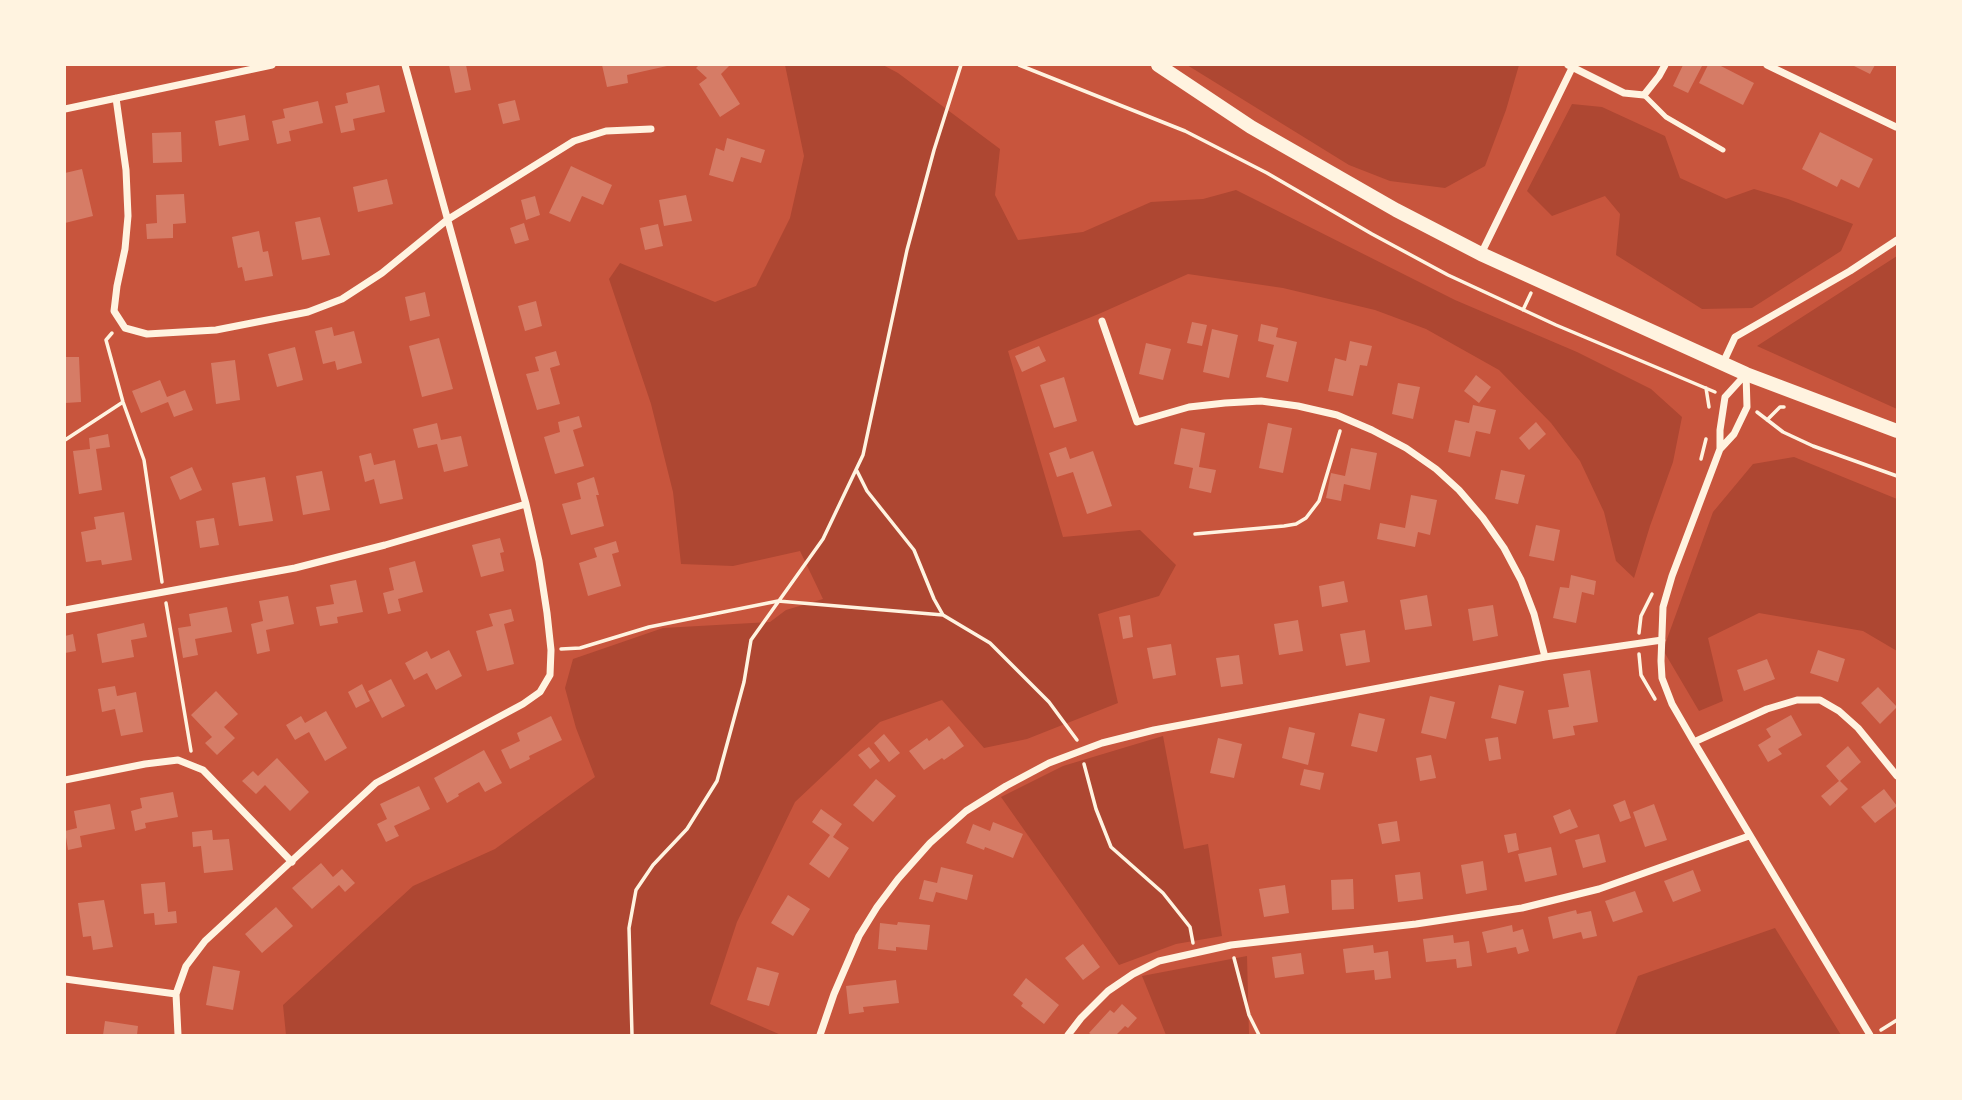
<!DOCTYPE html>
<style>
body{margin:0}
#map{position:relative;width:1962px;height:1100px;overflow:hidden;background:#c8553d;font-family:Georgia,serif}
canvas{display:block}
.frame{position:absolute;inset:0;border:66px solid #fff3e0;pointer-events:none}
</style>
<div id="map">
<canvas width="1962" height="1100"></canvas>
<div class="frame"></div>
</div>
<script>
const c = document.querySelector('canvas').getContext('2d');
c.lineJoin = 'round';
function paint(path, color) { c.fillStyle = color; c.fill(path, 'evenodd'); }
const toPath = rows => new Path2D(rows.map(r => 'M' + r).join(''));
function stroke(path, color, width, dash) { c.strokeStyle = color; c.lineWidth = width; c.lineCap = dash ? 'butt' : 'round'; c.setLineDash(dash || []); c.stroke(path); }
paint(toPath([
 [785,65,883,65,898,73,1000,149,995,195,1018,240,1083,232,1151,202,1203,199,1236,190,1455,300,1577,352,1651,389,1682,417,1673,462,1650,526,1634,578,1616,561,1604,512,1580,461,1551,423,1499,370,1426,329,1375,310,1283,288,1188,274,1101,313,1008,351,1063,537,1140,530,1176,565,1159,596,1098,614,1118,703,1027,739,984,748,942,700,880,722,795,802,737,922,710,1004,781,1035,286,1035,283,1005,413,886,495,849,595,777,576,728,565,688,573,659,663,628,770,622,786,610,823,599,800,551,733,566,681,564,673,492,651,404,609,279,620,263,715,302,756,286,790,218,804,156],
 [1187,65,1519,65,1506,110,1485,166,1445,188,1390,181,1349,165],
 [1572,104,1602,107,1665,136,1680,178,1726,199,1754,189,1788,199,1853,224,1841,251,1752,308,1702,309,1616,255,1620,214,1605,196,1552,216,1527,191],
 [1897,256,1897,409,1757,346],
 [1794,457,1897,499,1897,651,1863,631,1759,613,1708,638,1723,701,1699,711,1663,650,1713,512,1753,464],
 [1163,736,1184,849,1208,844,1222,936,1176,944,1119,965,1001,797,1063,766],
 [1775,928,1841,1035,1615,1035,1638,976],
 [1247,956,1249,1035,1166,1035,1142,976]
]), '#ae4732');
paint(toPath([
 [449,65,466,65,471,90,455,93],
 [602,65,667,65,667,66,627,75,628,83,607,87],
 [699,65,730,65,721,74,740,104,720,117,699,84,707,78,696,68],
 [1683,65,1702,66,1688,93,1673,86],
 [1708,65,1719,65,1754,83,1743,105,1699,83],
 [1852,65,1875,65,1870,74],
 [379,85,385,112,353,119,355,130,341,133,335,106,348,103,346,93],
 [515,100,520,120,503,124,498,104],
 [318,101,323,123,289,131,291,141,277,144,272,121,285,118,283,109],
 [245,115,249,140,219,146,215,121],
 [181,132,182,162,153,163,152,133],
 [1820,132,1873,159,1859,188,1841,179,1837,187,1802,169],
 [727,138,765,150,761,163,741,157,733,182,709,175,716,148,724,151],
 [571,166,612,185,603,205,582,196,570,222,549,213],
 [82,169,93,216,65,223,65,173],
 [387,179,393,204,358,212,353,187],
 [184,194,186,223,173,224,173,238,147,239,146,224,157,223,156,195],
 [686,195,692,221,664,226,659,200],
 [535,196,540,215,526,220,521,200],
 [320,217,330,255,302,260,295,222],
 [524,223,529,240,515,244,510,228],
 [658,224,663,246,645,250,640,228],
 [259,231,263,252,268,251,273,276,245,281,242,267,238,268,232,237],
 [425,292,430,316,410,321,405,297],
 [536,301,542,326,525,331,518,306],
 [1192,322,1207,325,1202,346,1187,343],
 [1261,324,1278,328,1276,337,1297,342,1288,382,1266,377,1274,345,1258,341],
 [332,327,334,336,354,331,362,363,337,370,335,361,323,364,315,331],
 [1212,329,1238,335,1229,378,1203,372],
 [439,338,453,389,422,397,409,346],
 [1350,341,1372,346,1367,366,1360,365,1353,396,1328,391,1335,358,1346,361],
 [1146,343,1171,349,1163,380,1139,374],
 [1039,346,1046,361,1022,372,1015,356],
 [295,347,303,380,277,387,268,354],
 [556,351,560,365,550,368,560,404,537,410,526,374,539,371,535,357],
 [65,357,79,357,81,402,65,403],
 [235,360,240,400,216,404,211,363],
 [1476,375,1491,387,1479,403,1464,391],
 [1064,377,1077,421,1054,428,1040,385],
 [160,380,167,397,185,390,193,410,174,417,168,402,141,413,132,391],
 [1398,383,1420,387,1413,419,1392,414],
 [1473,405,1496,410,1490,434,1476,431,1470,457,1448,452,1455,420,1469,423],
 [579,416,582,427,573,430,584,466,555,474,544,437,560,432,558,422],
 [1536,422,1546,434,1529,450,1519,438],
 [437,423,441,440,461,436,468,466,444,472,437,444,418,448,413,429],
 [1268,423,1292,428,1283,473,1259,468],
 [1181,428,1205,433,1199,467,1216,470,1211,493,1189,488,1193,468,1174,464],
 [108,434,110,447,96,449,102,490,79,494,73,451,90,449,89,438],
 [1066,447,1070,459,1093,451,1112,506,1087,514,1073,472,1057,477,1049,453],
 [1351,448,1377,453,1370,490,1344,484,1341,501,1326,498,1331,473,1345,476],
 [371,453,374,465,395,460,403,499,380,504,374,479,365,482,359,456],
 [192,467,202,490,180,500,170,477],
 [1501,470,1525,475,1518,504,1495,499],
 [322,471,330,510,303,515,296,476],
 [265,477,273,521,239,526,232,483],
 [594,477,599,495,596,495,604,526,571,535,562,504,581,499,577,483],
 [1411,495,1437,500,1430,535,1418,532,1415,547,1377,539,1380,523,1405,528],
 [124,512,132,560,102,565,101,560,86,562,81,532,96,529,94,517],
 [214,518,219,545,200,548,196,521],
 [1536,525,1560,530,1554,561,1529,556],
 [500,538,504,552,500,553,504,571,481,577,472,545],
 [616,541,619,552,612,554,621,586,588,596,579,563,597,557,594,548],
 [415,561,423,592,398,599,401,611,388,614,383,593,394,590,389,568],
 [1571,575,1596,581,1594,595,1582,592,1576,623,1553,618,1560,587,1569,588],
 [356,580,363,612,337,617,338,623,320,626,316,607,334,604,330,585],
 [1344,581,1348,602,1322,607,1319,586],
 [1427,595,1432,626,1405,630,1400,600],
 [288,596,294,624,266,630,270,651,257,654,251,624,263,621,259,601],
 [1493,605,1498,636,1473,641,1468,609],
 [227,607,232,632,195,639,198,655,183,658,178,628,191,626,189,614],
 [511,609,514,621,504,624,514,664,487,671,476,631,493,626,489,614],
 [1130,615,1133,637,1123,639,1119,617],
 [1298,620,1303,651,1279,655,1274,624],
 [144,623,147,637,131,640,134,657,102,663,97,634],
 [1365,630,1370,662,1346,666,1340,634],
 [73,634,76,651,65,653,65,636],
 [1171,644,1176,675,1153,679,1147,648],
 [449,650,462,676,436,690,427,673,414,680,405,663,427,651,431,659],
 [1818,650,1845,659,1838,682,1810,673],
 [1239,655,1243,684,1221,687,1216,658],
 [1767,659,1775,679,1744,691,1737,670],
 [1590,670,1598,722,1573,726,1575,735,1553,739,1548,710,1569,707,1563,674],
 [391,679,405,706,382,718,368,691],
 [362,684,370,701,356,708,348,692],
 [1499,685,1524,691,1516,724,1491,718],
 [115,686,117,696,136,692,143,732,121,736,115,709,102,712,98,689],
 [1878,687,1897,707,1880,724,1861,703],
 [216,691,238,714,224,727,235,738,217,755,205,743,212,737,191,715],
 [1430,696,1455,702,1446,739,1421,733],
 [326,711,347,748,325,761,309,732,295,740,286,725,301,716,305,723],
 [1359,713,1385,719,1377,752,1351,746],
 [1791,715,1802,735,1778,749,1782,754,1768,762,1758,745,1771,737,1766,729],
 [551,716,562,740,529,756,530,759,510,769,501,750,520,741,517,733],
 [949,726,964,746,944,760,942,758,924,770,909,751,927,738,929,741],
 [1289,727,1315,733,1308,765,1282,758],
 [884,734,900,753,889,762,874,743],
 [1498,737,1501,759,1489,761,1485,739],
 [1218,738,1242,744,1234,778,1210,773],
 [1848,746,1861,762,1840,781,1848,789,1830,806,1821,796,1839,781,1826,766],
 [869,747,880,761,870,769,858,755],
 [484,750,502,783,485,792,479,782,458,794,459,796,447,803,434,778],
 [1431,755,1436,778,1420,781,1416,758],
 [277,758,309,792,290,811,265,785,256,794,242,781,253,771,258,776],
 [1304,769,1324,773,1320,790,1300,785],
 [876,779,896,796,873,822,853,805],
 [419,786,430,809,394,826,399,836,386,842,377,824,387,819,380,804],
 [1884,789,1897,806,1875,823,1861,807],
 [173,792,178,817,145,823,146,828,135,831,131,811,142,808,140,798],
 [1625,800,1631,818,1620,822,1613,805],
 [110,804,115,829,80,836,82,847,68,850,65,831,77,828,74,811],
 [1654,804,1667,840,1645,847,1633,812],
 [821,809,842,824,833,837,849,848,829,878,809,864,830,835,812,822],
 [1570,809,1578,827,1560,834,1553,816],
 [1397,821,1400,841,1382,844,1378,824],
 [993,822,1023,834,1013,858,985,847,984,850,966,843,973,824,990,831],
 [212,830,213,840,229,839,233,870,204,873,201,846,193,847,192,832],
 [1516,833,1519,850,1508,853,1504,835],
 [1599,834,1606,862,1583,868,1575,840],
 [1551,847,1557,875,1525,882,1518,854],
 [1483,861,1487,890,1466,894,1461,865],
 [321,863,333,877,342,869,355,883,345,892,339,885,312,909,292,888],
 [941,867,973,875,967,900,936,892,933,902,919,899,924,880,937,883],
 [1693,870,1701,891,1673,902,1664,881],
 [1420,872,1423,899,1398,902,1395,875],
 [1353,879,1354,909,1332,910,1331,880],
 [165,882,168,912,176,911,177,923,155,925,154,913,144,914,141,884],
 [1285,885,1289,913,1264,917,1259,889],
 [1635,891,1643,912,1613,922,1605,901],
 [788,895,810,909,793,936,771,923],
 [104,900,113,947,93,950,91,936,83,937,78,903],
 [276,907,293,926,262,953,245,934],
 [1576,910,1577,914,1591,911,1597,936,1583,939,1581,932,1553,939,1548,917],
 [898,922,930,925,927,950,896,947,896,951,878,949,880,923,897,925],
 [1512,925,1513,932,1523,929,1529,951,1518,954,1516,947,1487,953,1482,932],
 [1453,935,1454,943,1469,941,1472,966,1457,968,1456,959,1426,962,1423,939],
 [1083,944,1100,967,1083,980,1065,958],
 [1373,945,1374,953,1388,951,1391,978,1375,980,1374,970,1346,973,1343,949],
 [1301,953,1304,974,1275,978,1272,957],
 [213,966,240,971,233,1010,206,1005],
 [757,967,779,973,769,1006,747,1000],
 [1026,978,1059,1005,1044,1024,1021,1006,1023,1003,1013,995],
 [896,980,899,1003,863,1007,864,1012,849,1014,846,986],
 [1122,1004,1137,1018,1128,1028,1125,1026,1116,1035,1092,1035,1089,1033,1110,1010,1114,1013],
 [105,1021,138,1026,137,1035,103,1035]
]), '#d67c66');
stroke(toPath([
 [1019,65,1185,131,1267,173,1372,234,1448,275,1556,325,1715,392],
 [1523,310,1531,293],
 [112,333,106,340,123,402,144,460,162,582],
 [1706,388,1709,407],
 [1757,412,1783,432,1813,446,1897,476],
 [1767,420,1780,407,1784,407],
 [65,440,123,402],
 [1701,459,1706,439],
 [857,471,867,491,914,550,934,599,943,615],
 [1195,534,1284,526,1296,524,1306,518,1319,501,1340,431],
 [166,603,191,751],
 [1639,633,1641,616,1652,594],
 [561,649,580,648,649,627,778,601,943,615,990,643,1049,702,1077,740],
 [1639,654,1641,675,1655,699],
 [1084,764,1096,809,1111,847,1163,893,1190,927,1193,943],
 [1234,958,1249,1015,1259,1035],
 [1881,1030,1897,1020],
 [632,1035,629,928,636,890,653,865,687,829,717,781,744,682,751,640,823,539,863,455,907,250,934,150,961,65]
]), '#fff3e0', 3.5);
stroke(toPath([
 [1644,95,1666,117,1723,150]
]), '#fff3e0', 5);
stroke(toPath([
 [1568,65,1624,93,1644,95,1659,76,1665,65],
 [1767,65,1896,127],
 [116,98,126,170,128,216,125,249,117,286,114,311,125,328,147,334,216,330,308,312,342,299,382,273,447,220,574,141,606,131,651,129],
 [65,109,272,65],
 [1481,254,1572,68],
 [1102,321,1137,422,1189,407,1225,403,1261,401,1298,406,1337,415,1372,430,1406,448,1436,469,1459,490,1483,518,1504,548,1521,580,1534,614,1545,657],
 [1723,363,1735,337,1850,271,1897,240],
 [1746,374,1725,397,1720,430,1720,449,1672,576,1663,607,1661,661,1662,678,1672,704,1694,742,1870,1035],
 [1721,448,1734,434,1747,407,1746,374],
 [65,610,295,568,385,545,526,504],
 [1694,742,1767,709,1797,700,1820,700,1839,711,1858,728,1897,776],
 [65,780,145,764,178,760,203,770,292,862],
 [65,979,176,994],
 [178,1035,176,994,186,966,205,941,376,783,523,704,540,692,550,675,551,650,547,613,539,561,526,504,405,65],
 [820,1035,834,994,859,936,877,907,898,879,930,843,966,811,1006,786,1049,763,1102,743,1154,730,1545,657,1662,640],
 [1068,1035,1081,1018,1108,991,1133,974,1159,961,1231,945,1416,924,1522,908,1599,889,1749,836]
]), '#fff3e0', 7);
stroke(toPath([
 [1158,65,1251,127,1396,210,1481,254,1746,374,1897,431]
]), '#fff3e0', 14);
</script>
